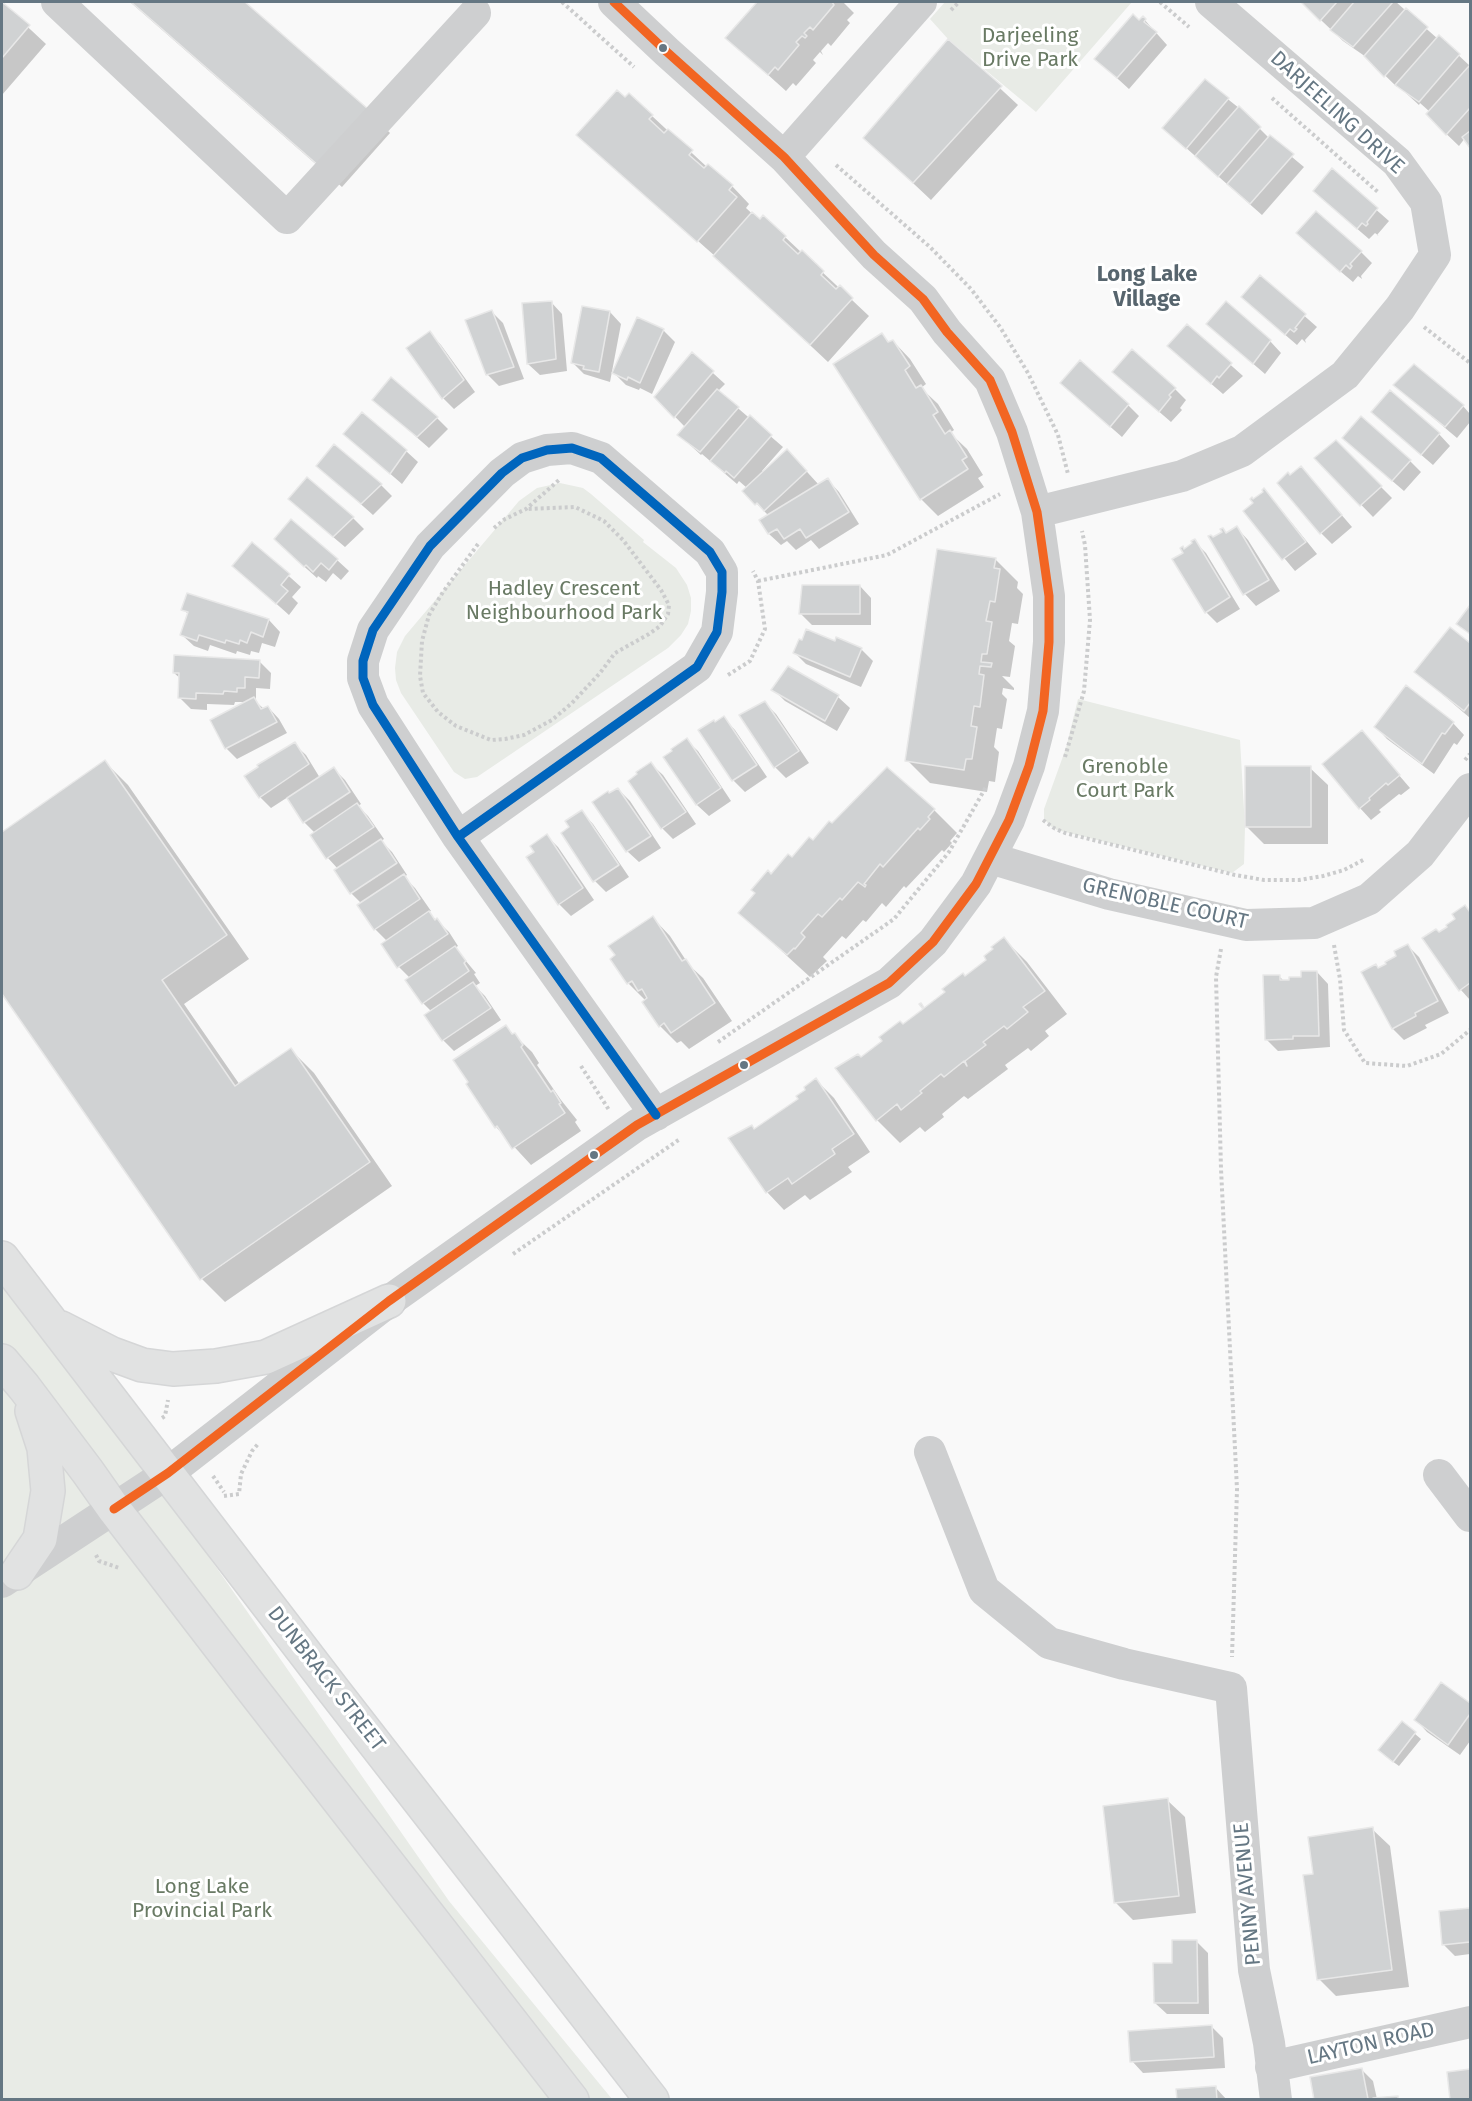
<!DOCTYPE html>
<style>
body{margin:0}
#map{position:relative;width:1472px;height:2101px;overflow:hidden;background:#f9f9f9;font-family:"Fira Sans",sans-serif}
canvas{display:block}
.frame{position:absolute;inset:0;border:3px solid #657783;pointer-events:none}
</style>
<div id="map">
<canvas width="1472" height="2101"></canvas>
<div class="frame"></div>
</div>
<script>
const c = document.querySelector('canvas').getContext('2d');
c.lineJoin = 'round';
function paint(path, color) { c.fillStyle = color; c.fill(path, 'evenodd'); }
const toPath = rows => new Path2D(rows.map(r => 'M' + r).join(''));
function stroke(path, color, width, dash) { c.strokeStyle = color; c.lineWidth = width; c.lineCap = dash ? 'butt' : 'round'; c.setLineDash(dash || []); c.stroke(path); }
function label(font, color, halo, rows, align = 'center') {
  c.font = font + ' "Fira Sans",sans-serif'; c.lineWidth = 6; c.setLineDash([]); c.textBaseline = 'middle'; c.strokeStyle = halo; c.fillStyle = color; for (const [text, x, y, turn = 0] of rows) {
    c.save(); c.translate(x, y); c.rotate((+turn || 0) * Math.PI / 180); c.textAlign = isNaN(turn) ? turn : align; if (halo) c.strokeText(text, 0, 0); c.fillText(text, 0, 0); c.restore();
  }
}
paint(toPath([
 [945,2,1132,2,1036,112,948,39,930,19],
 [560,483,583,488,591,494,644,540,643,542,676,568,687,585,691,598,691,611,688,624,681,635,668,648,477,777,465,779,454,772,401,693,396,680,395,668,397,652,405,636,519,501,537,488],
 [1078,699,1240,740,1245,827,1244,864,1232,873,1057,830,1049,825,1044,818,1044,809,1066,748],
 [2,1281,161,1488,449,1901,612,2099,2,2099]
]), '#e8ebe6');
paint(toPath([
 [130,2,243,2,367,110,390,133,342,187],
 [759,2,843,2,854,13,847,20,850,23,831,46,828,43,821,51,823,55,820,52,813,60,816,63,796,86,793,83,786,91,727,38],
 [1302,2,1396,2,1438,39,1439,37,1470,66,1470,144,1465,138,1459,146,1437,125,1430,112,1420,103,1419,105,1398,86,1397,87,1366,57,1343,41],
 [2,3,46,44,2,95],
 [1143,18,1167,45,1129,89,1108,70],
 [949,41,1018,105,931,200,865,138],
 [1205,81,1239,108,1269,138,1304,167,1262,215,1176,139],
 [652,116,707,167,732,186,749,204,746,208,760,221,785,237,869,316,828,362,716,257,579,135],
 [1332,171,1389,221,1377,235,1379,236,1375,233,1369,239,1326,202],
 [1309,245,1361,252,1372,263,1361,276,1362,279,1358,276,1353,282],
 [1260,277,1317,327,1305,340,1306,343,1302,339,1297,345,1254,308],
 [551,302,562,314,567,371,540,375,528,364],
 [492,312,503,323,524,379,499,386,487,374],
 [610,312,621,324,610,382,584,374,573,363],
 [638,319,664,331,675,342,652,394,640,388,639,390,626,385,614,373],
 [1187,326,1243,376,1223,394,1180,357],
 [430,333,441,345,475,392,454,409,443,398],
 [882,335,890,343,893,341,910,359,926,384,921,388,938,404,954,430,950,433,967,449,983,475,978,478,984,487,938,516,921,499],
 [1220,335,1270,341,1281,353,1265,374],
 [692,354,725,384,718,391,783,447,762,471,764,472,798,462,819,485,828,480,839,492,859,524,819,549,811,540,796,550,787,541,781,545,769,534,761,521,769,516,744,491,747,488,739,481,737,484,702,454,701,455,679,435,685,427,656,397],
 [1126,383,1175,389,1186,400,1180,408,1182,410,1171,422],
 [1073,394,1128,405,1139,416,1122,437],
 [1407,396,1463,406,1470,414,1470,422,1457,438],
 [374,400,437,418,448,429,429,448],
 [1384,423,1439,434,1450,446,1433,465],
 [1336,442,1392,498,1373,517,1316,458],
 [357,445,406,451,418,462,402,484],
 [1355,449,1410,461,1421,472,1404,491],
 [318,466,381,485,392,496,373,515],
 [1301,468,1352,527,1332,544,1321,533,1290,477],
 [1264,490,1275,502,1317,554,1295,571,1245,511,1265,492],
 [301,510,353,518,364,529,345,547],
 [1237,528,1248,540,1280,591,1256,606,1245,594,1210,537,1213,539,1224,532,1223,530,1227,534],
 [1194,541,1206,553,1240,609,1217,623,1206,612,1185,553,1185,550],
 [253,544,301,587,292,597,298,603,289,615,234,566],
 [288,552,337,560,349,571,341,580,333,573,326,582,318,576,317,578],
 [995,559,1018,582,1017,588,1023,594,1018,624,1012,623,1009,641,1015,646,1010,677,1002,676,1014,688,1014,690,1003,688,1002,694,1007,699,1002,729,997,728,994,747,999,752,995,782,989,781,987,792,930,783,907,760],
 [860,586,871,598,871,625,812,625,800,613],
 [183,609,269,620,280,632,275,647,262,643,259,653,251,651,250,655,237,651,236,654,210,645,208,651,194,646,182,635,188,614],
 [1450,629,1470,645,1470,718,1416,672],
 [802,642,836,643,861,649,873,661,861,687,806,664,795,653],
 [259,661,271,673,270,689,256,688,256,699,253,699,264,709,268,707,279,719,287,733,237,759,226,748,248,702,235,702,234,705,207,704,207,710,191,709,179,697,181,679,174,673],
 [789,668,838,697,850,708,837,731,785,701,773,689],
 [765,703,776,714,809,763,786,778,775,767],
 [724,718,735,730,767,777,745,792,733,780,700,731],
 [1453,723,1464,735,1457,745,1454,743,1434,774,1387,739,1376,727],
 [1362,732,1410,788,1401,795,1399,794,1379,810,1381,812,1371,820,1360,808],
 [686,740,698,751,731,801,709,816,697,805,665,757],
 [294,744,306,755,320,778,334,769,345,780,361,804,358,806,368,816,384,839,381,841,392,852,407,875,404,877,415,888,431,911,428,912,449,932,458,946,455,948,476,973,474,974,480,983,475,986,485,996,501,1020,454,1051,443,1040,432,1012,423,1003,410,978,399,967,383,944,387,941,375,929,362,904,351,893,336,870,338,869,328,858,312,835,315,833,304,822,288,797,271,808,260,797],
 [105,762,128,785,249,959,184,1004,240,1085,291,1050,314,1073,392,1186,225,1302,202,1279,2,992,2,834],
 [651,764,663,775,696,824,673,839,662,828],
 [1310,768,1328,785,1328,844,1264,844,1247,827],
 [618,789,630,801,661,848,639,862,627,851,610,795],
 [934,810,957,833,950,841,952,843,944,852,942,850,906,888,904,886,886,907,882,903,866,922,863,920,846,939,842,936,823,957,827,961,810,977,740,913,772,876,832,825],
 [582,812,593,824,629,877,606,892,595,881,571,828],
 [547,836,558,847,594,900,571,916,559,904,528,858,536,852],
 [1465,907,1470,912,1470,1000,1461,990,1424,938,1439,934,1457,919],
 [653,918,670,936,689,965,703,978,732,1021,689,1049,681,1041,677,1043,660,1026,646,1001,628,983],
 [1004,939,1027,962,1067,1014,1045,1031,1049,1036,1031,1051,1028,1048,1005,1065,1008,1069,968,1099,964,1096,942,1114,944,1117,925,1132,920,1127,900,1143,877,1120,861,1058,989,960],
 [1408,946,1419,957,1449,1013,1425,1025,1427,1028,1404,1040,1393,1029,1379,970,1398,957],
 [1317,972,1328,984,1330,1047,1278,1051,1266,1039,1279,976,1284,981,1302,978],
 [506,1027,532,1052,539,1063,537,1065,561,1100,577,1120,575,1122,581,1131,531,1165,496,1127,468,1084],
 [816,1080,834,1098,870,1152,848,1167,852,1172,810,1200,805,1195,784,1210,767,1192,754,1130,800,1100],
 [1442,1684,1470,1705,1470,1741,1460,1755,1427,1732,1416,1720],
 [1402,1723,1421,1739,1399,1766,1385,1756],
 [1167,1800,1185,1817,1196,1913,1133,1920,1115,1902],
 [1372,1829,1390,1846,1409,1987,1336,1996,1319,1979,1314,1875],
 [1470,1910,1470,1954,1455,1956,1444,1945,1440,1913],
 [1196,1941,1208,1953,1209,2014,1167,2014,1155,2003,1174,1964],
 [1212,2027,1223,2038,1225,2068,1143,2073,1132,2061],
 [1362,2070,1373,2081,1377,2099,1397,2097,1400,2100,1315,2100],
 [1215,2087,1227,2100,1179,2100]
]), '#0003');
const building = toPath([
 [2,2,30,25,2,58,2,2],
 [131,2,245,2,368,109,319,166,131,2],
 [757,2,832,2,834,5,813,30,810,27,804,33,807,36,805,38,802,36,796,42,799,45,778,70,775,67,768,75,725,38,757,2],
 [1301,2,1337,2,1320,21,1301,2],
 [1354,2,1393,2,1353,47,1330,30,1354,2],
 [1406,8,1428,27,1384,77,1364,56,1406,8],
 [1133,14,1139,20,1143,16,1146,19,1144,22,1157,32,1117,78,1094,59,1133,14],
 [1439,35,1460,54,1419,102,1395,85,1439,35],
 [948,39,1002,86,913,183,863,138,948,39],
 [1469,66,1470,68,1470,108,1446,135,1426,114,1469,66],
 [1205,79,1229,98,1186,149,1162,128,1205,79],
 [617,90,625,97,629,93,653,115,649,119,664,133,668,129,693,150,689,155,704,168,708,164,733,185,729,190,737,197,697,242,576,135,617,90],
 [1239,106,1261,127,1218,177,1195,156,1239,106],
 [1470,131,1470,148,1462,137,1470,131],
 [1270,135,1294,154,1250,204,1227,184,1270,135],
 [1332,168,1378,208,1367,222,1368,224,1366,226,1362,223,1357,229,1313,191,1332,168],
 [1316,211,1362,251,1350,264,1352,266,1350,269,1346,265,1340,272,1296,233,1316,211],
 [752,212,760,219,763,215,786,236,783,240,798,254,802,250,824,271,821,275,836,289,840,285,853,298,810,345,713,256,752,212],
 [1260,275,1306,314,1295,328,1297,329,1294,332,1290,329,1285,335,1241,297,1260,275],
 [552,301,556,359,527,364,522,303,552,301],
 [1226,301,1271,340,1253,364,1206,324,1226,301],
 [582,306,610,311,599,372,583,369,584,366,571,363,582,306],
 [492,310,514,367,486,375,465,320,492,310],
 [637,317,664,329,640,383,628,377,627,380,612,373,637,317],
 [1187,324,1232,363,1219,378,1217,376,1211,384,1167,346,1187,324],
 [430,331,464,380,442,399,406,348,430,331],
 [882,333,888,342,893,340,910,366,905,370,916,388,921,385,938,412,933,415,945,434,950,430,967,457,962,460,968,469,920,500,833,364,882,333],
 [1132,349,1176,388,1169,395,1171,397,1159,412,1112,372,1132,349],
 [692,352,714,371,674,418,654,397,692,352],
 [1080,360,1129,404,1110,427,1060,383,1080,360],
 [1414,364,1464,405,1445,427,1393,385,1414,364],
 [391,377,438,417,417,437,372,400,391,377],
 [717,389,739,407,700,452,677,435,717,389],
 [1390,390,1440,433,1421,455,1371,412,1390,390],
 [362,412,407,450,390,474,343,434,362,412],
 [750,415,772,435,734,478,726,471,725,473,710,461,750,415],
 [1361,416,1411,460,1392,481,1342,438,1361,416],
 [1336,440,1382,486,1360,506,1314,458,1336,440],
 [334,444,382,484,361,504,316,466,334,444],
 [787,449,807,471,764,511,757,503,755,505,742,491,787,449],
 [1301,466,1342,515,1320,534,1277,483,1288,472,1290,475,1301,466],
 [307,477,354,517,333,537,288,499,307,477],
 [828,478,849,512,806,538,800,529,784,539,777,529,768,534,759,520,828,478],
 [1264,488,1306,542,1282,560,1243,511,1253,503,1250,499,1252,497,1253,499,1263,492,1262,490,1264,488],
 [291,519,338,559,329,570,321,563,313,572,306,565,304,567,274,539,291,519],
 [1237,526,1269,580,1243,595,1208,536,1211,535,1213,537,1222,532,1220,529,1223,528,1226,533,1237,526],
 [1195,539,1230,597,1205,613,1172,559,1183,553,1180,548,1183,546,1184,549,1192,543,1191,541,1195,539],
 [252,542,290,574,281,585,288,591,276,604,232,566,252,542],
 [937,549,996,558,994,568,1000,569,995,602,990,601,986,621,992,622,987,654,982,654,981,662,992,663,991,667,980,666,979,674,984,675,980,707,974,706,971,726,977,727,972,759,966,759,964,770,905,761,937,549],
 [802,585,860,585,860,614,799,614,802,585],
 [187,593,269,619,263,637,251,632,247,643,240,640,239,644,226,640,225,643,199,635,197,641,180,635,188,612,181,610,187,593],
 [1470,605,1470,634,1456,624,1470,605],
 [1450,627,1470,643,1470,703,1464,711,1414,672,1450,627],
 [806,629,835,641,836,637,862,648,850,677,793,653,799,639,802,640,806,629],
 [174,655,260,660,259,678,245,677,245,688,237,688,237,692,224,691,223,694,196,693,196,699,178,698,179,673,173,673,174,655],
 [788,666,839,695,825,721,771,690,788,666],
 [1406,685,1454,722,1445,734,1442,733,1422,764,1374,727,1406,685],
 [254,697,261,709,268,706,277,722,225,749,210,720,254,697],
 [765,701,799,751,774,768,739,715,765,701],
 [724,716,757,765,732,781,698,730,714,720,715,722,724,716],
 [1362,730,1400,775,1388,785,1386,783,1369,798,1370,800,1359,809,1322,764,1362,730],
 [687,738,721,788,696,805,663,757,672,751,671,749,687,738],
 [295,742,309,764,259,798,244,776,258,767,257,765,295,742],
 [105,760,227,935,162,980,235,1086,291,1048,370,1162,200,1280,2,994,2,832,105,760],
 [651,762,686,812,661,829,628,781,637,774,636,772,651,762],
 [1245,766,1311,766,1311,827,1245,827,1245,766],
 [334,767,350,792,303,823,287,798,334,767],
 [887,767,935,809,928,817,930,819,920,830,918,828,883,867,880,864,864,884,866,885,865,887,858,882,842,900,840,898,822,917,818,914,801,933,805,937,795,949,794,948,787,955,738,913,755,893,751,890,768,870,771,874,788,854,792,857,809,837,813,840,829,821,832,823,887,767],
 [618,788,651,836,626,852,592,802,608,791,609,793,618,788],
 [357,803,374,827,326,859,310,835,357,803],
 [582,810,619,865,593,882,561,833,569,827,565,821,582,810],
 [547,834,583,888,558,905,526,857,534,852,530,846,547,834],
 [381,839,397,863,350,894,334,870,381,839],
 [404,874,420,899,374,930,357,905,404,874],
 [1465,905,1470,912,1470,983,1459,991,1422,938,1436,929,1439,932,1447,927,1446,925,1455,919,1452,914,1465,905],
 [429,911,435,920,437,918,448,934,397,968,381,944,429,911],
 [653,916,682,961,686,959,715,1003,671,1033,664,1023,659,1027,642,1002,647,998,642,989,638,991,632,981,627,984,610,959,615,955,608,946,653,916],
 [1004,937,1045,991,1023,1007,1028,1012,1007,1029,1004,1026,983,1042,986,1045,965,1061,967,1066,964,1061,944,1077,941,1074,920,1091,922,1093,901,1110,897,1104,876,1121,835,1068,858,1054,861,1057,882,1041,879,1037,900,1021,903,1024,923,1009,919,1004,921,1003,924,1008,945,992,942,989,963,973,965,976,986,960,984,956,993,949,991,947,1004,937],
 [1408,944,1438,1001,1415,1013,1416,1016,1392,1029,1361,972,1376,964,1378,968,1386,964,1385,962,1396,956,1394,951,1408,944],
 [455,946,466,961,464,963,469,971,422,1004,405,980,455,946],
 [1301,971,1317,971,1319,1036,1293,1036,1293,1039,1265,1040,1263,975,1280,975,1280,980,1289,980,1289,977,1301,977,1301,971],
 [473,982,491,1008,442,1041,424,1015,473,982],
 [506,1025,512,1034,515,1033,523,1045,521,1047,551,1092,553,1090,561,1103,559,1104,565,1113,512,1149,497,1126,495,1128,466,1084,468,1082,453,1060,506,1025],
 [816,1078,854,1134,832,1149,835,1154,792,1184,788,1178,766,1193,728,1138,752,1125,754,1129,798,1099,796,1096,805,1090,804,1087,816,1078],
 [1441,1682,1470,1703,1470,1714,1448,1745,1414,1720,1441,1682],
 [1402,1721,1416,1732,1393,1762,1378,1750,1402,1721],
 [1168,1798,1179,1896,1114,1903,1103,1806,1168,1798],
 [1373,1827,1392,1970,1317,1980,1303,1875,1313,1874,1308,1837,1373,1827],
 [1470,1908,1470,1942,1442,1945,1439,1911,1470,1908],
 [1172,1940,1197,1940,1198,2003,1154,2003,1153,1963,1172,1963,1172,1940],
 [1212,2025,1214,2057,1130,2062,1128,2031,1212,2025],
 [1362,2068,1368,2099,1314,2100,1310,2077,1362,2068],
 [1470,2069,1470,2100,1450,2100,1447,2072,1470,2069],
 [1216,2086,1217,2100,1177,2100,1176,2089,1216,2086],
 [1398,2096,1398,2100,1373,2100,1373,2098,1398,2096]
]);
paint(building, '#d0d2d3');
stroke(building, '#e8e8e8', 1.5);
const major = toPath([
 [2,1258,334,1691,652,2100],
 [61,1328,112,1354,142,1365,173,1369,216,1366,266,1357,389,1301],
 [2,1361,24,1387,88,1472,114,1509,253,1690,572,2100],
 [17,1573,40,1539,48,1491,44,1448,32,1411]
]);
stroke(major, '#d5d6d7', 36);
stroke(toPath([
 [562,2,634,67],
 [1160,2,1189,27],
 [951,10,959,2],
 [1272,98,1379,193],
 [836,165,930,247,971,289,1000,327,1028,373,1058,435,1068,474],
 [1424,327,1470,363],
 [494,528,505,519,526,509,559,480],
 [478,544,443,592,429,615,422,641,420,676,423,693,438,712,456,726,491,740,505,739,524,735,552,720,572,703,600,673,615,653,649,634,660,626,668,614,669,605,661,590,623,540,604,521,575,507,526,509],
 [758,581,887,555,1000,494],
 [728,675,750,661,765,629,758,581,753,571],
 [1065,757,1084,691,1090,620,1085,545,1082,531],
 [1465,760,1470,754],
 [1043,820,1054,828,1065,833,1235,875,1264,880,1299,880,1323,876,1344,870,1365,859],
 [1334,945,1340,979,1344,1030,1365,1063,1407,1066,1441,1054,1470,1030],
 [1221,949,1216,977,1221,1169,1237,1489,1232,1657],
 [718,1042,894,919,949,852,986,787],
 [581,1066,609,1110],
 [513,1254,680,1139],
 [162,1418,165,1416,168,1400],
 [213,1476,224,1492],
 [224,1496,239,1494,241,1474,252,1451,258,1444],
 [96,1555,99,1561,119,1568]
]), '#cbcccd', 4, [3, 3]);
stroke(toPath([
 [57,2,287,218,475,13],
 [784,157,921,2],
 [1037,512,1182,476,1242,451,1345,375,1400,308,1435,255,1426,202,1397,162,1211,2],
 [458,837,697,667,717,632,722,592,722,572,710,552,601,458,572,448,547,450,522,458,502,473,430,546,373,630,363,661,363,678,373,705,458,837,656,1115],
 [990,858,1109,894,1246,925,1314,923,1369,899,1420,854,1470,789],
 [930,1452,984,1590,1049,1643,1124,1664,1231,1688,1254,1970,1269,2043,1276,2100],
 [1439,1475,1470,1516],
 [2,1582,168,1473,389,1301,637,1125,889,983,933,942,976,884,1009,820,1029,766,1043,711,1049,642,1049,596,1037,512,1012,432,990,380,947,332,923,299,874,255,784,157,667,52,614,2],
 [1271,2067,1470,2022]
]), '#cecfd0', 32);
stroke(major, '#e1e2e2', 33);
stroke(toPath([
 [114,1509,168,1473,389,1301,637,1125,889,983,933,942,976,884,1009,820,1029,766,1043,711,1049,642,1049,596,1037,512,1012,432,990,380,947,332,923,299,874,255,784,157,667,52,614,2]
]), '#f26522', 9);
stroke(toPath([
 [458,837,697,667,717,632,722,592,722,572,710,552,601,458,572,448,547,450,522,458,502,473,430,546,373,630,363,661,363,678,373,705,458,837,656,1115]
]), '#0065bd', 9);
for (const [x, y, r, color] of [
 [663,48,5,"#657783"],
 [744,1065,5,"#657783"],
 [594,1155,5,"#657783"]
]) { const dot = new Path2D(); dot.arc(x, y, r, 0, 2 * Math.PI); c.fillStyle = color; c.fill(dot); stroke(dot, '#fff', 2); }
label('21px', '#697a64', '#fff', [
 ["Darjeeling",1030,36],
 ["Drive Park",1030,60],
 ["Hadley Crescent",564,589],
 ["Neighbourhood Park",564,613],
 ["Grenoble",1125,767],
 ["Court Park",1125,791],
 ["Long Lake",202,1887],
 ["Provincial Park",202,1911]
]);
label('21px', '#657783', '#fff', [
 ["DARJEELING DRIVE",1337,113,42],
 ["GRENOBLE COURT",1165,904,13],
 ["DUNBRACK STREET",326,1679,52],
 ["PENNY AVENUE",1248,1894,-95],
 ["LAYTON ROAD",1371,2044,-13]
]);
label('bold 22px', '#57656e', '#fff', [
 ["Long Lake",1147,275],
 ["Village",1147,300]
]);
</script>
